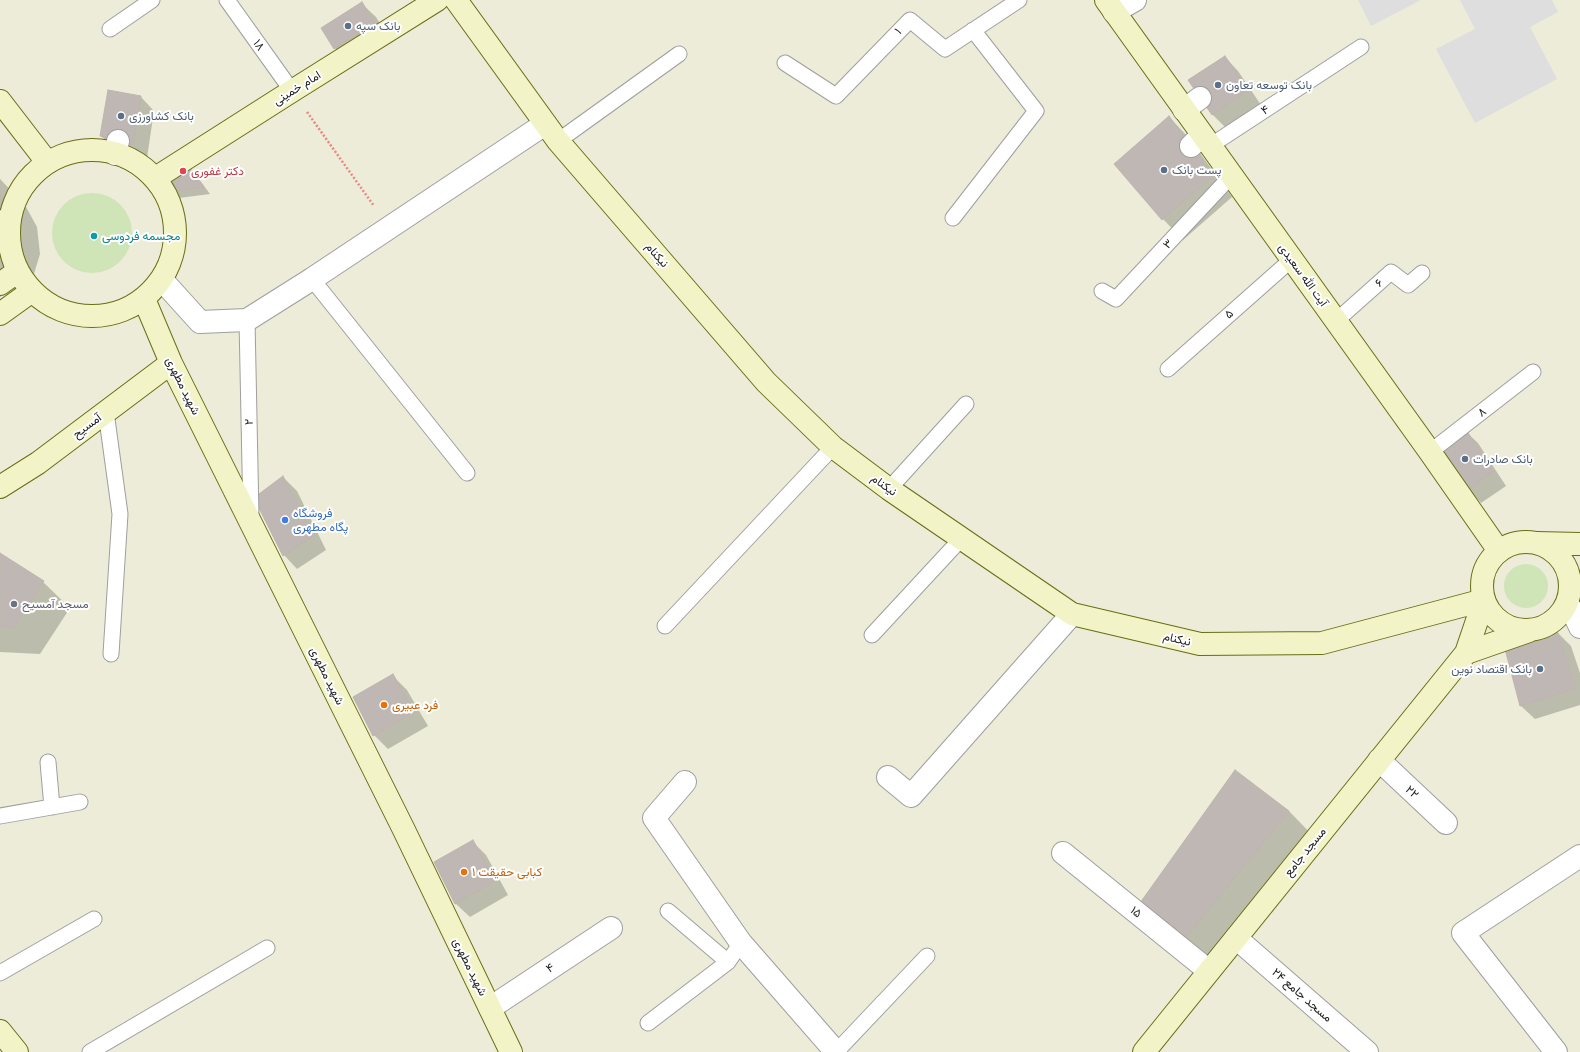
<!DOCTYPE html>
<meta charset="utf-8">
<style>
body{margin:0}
canvas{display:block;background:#f1eeea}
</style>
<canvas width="1580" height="1052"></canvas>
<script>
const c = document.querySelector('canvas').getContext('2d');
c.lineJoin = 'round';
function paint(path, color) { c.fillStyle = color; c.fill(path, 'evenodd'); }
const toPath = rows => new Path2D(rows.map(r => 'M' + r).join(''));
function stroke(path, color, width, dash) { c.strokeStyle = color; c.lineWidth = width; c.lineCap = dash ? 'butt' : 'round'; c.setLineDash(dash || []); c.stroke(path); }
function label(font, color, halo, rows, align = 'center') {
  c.font = font + ' "Golos Text",Vazirmatn,sans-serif'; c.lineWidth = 4; c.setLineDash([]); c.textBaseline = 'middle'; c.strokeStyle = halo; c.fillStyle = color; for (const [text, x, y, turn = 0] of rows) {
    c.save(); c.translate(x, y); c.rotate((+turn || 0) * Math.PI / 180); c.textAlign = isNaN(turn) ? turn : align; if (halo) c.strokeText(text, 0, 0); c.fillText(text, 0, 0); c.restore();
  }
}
paint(toPath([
 [0,0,1580,0,1580,1052,0,1052]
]), '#ececd8');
paint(toPath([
 '52 233a40 40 0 1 1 80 0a40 40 0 1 1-80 0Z',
 '1504 586a22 22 0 1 1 44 0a22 22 0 1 1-44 0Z'
]), '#cfe4b7');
paint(toPath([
 [1358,0,1421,0,1371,26],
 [1460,0,1552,0,1558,12,1530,27,1557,79,1475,123,1436,49,1475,29]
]), '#dedede');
paint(toPath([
 [362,4,376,17,388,37,349,62,335,48,322,29],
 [1225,57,1238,71,1261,105,1226,128,1213,115,1190,81],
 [141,97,154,111,147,158,115,149,101,136],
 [1169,117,1189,138,1232,197,1183,240,1163,219],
 [186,165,193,171,210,194,179,198,172,191],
 [0,179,25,205,37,227,40,254,33,277,0,297],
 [1464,430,1478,443,1506,486,1481,503,1468,489],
 [283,477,297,491,326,550,297,569,284,555],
 [0,555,43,582,70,608,40,654,0,652],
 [1557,632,1571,646,1580,673,1580,705,1535,719,1521,706],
 [393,676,407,690,428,726,388,749,374,735,354,698],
 [1289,811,1315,838,1213,964,1168,929],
 [472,841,486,855,508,895,470,917,456,904,436,863]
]), '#0003');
const building = toPath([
 [362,2,375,23,334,49,321,28,362,2],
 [1225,56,1248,90,1212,115,1188,80,1225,56],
 [108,90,141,96,133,145,100,136,108,90],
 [1169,116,1213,176,1162,220,1114,164,1169,116],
 [186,163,204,187,171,192,163,179,186,163],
 [0,188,4,217,0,229,0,188],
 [1465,428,1493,472,1467,490,1438,449,1465,428],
 [283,476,313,536,283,556,257,504,259,494,283,476],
 [0,553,44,581,14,628,0,627,0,553],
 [1557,631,1576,688,1520,706,1505,649,1557,631],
 [393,674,414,712,373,736,353,697,393,674],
 [1235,770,1289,811,1185,939,1140,903,1235,770],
 [473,840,495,881,455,904,434,862,473,840]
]);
paint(building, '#beb7b3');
stroke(building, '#c1b5ae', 1);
const lane = toPath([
 [227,0,292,91],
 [110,29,152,0],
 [785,63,836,96,910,20,945,49,1019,0],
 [558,141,679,54],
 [1210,146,1361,47],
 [4,217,10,219],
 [953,218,1036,111,973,30],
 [312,279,467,473],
 [1102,291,1116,299,1231,176],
 [247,320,251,517],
 [1336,321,1391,272,1408,285,1422,273],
 [1168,369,1291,260],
 [106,412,120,514,111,654],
 [1430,452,1533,372],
 [889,489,966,404],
 [665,626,833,447],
 [872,635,961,539],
 [48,762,52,807],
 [0,816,80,802],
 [668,911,728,962],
 [0,973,94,919],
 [648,1023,728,962,741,943],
 [90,1052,267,948],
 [836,1052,927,956]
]);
const street = toPath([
 [1114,12,1135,0],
 [1184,110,1200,98],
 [1191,146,1202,135],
 [115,154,118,141],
 [162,280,200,322,247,320,312,279,545,124],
 [1572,610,1580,627],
 [1379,760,1446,823],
 [888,777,911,796,1072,614],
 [685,782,654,818,741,943,836,1052],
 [1063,853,1209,971],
 [1236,938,1367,1052],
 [490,1008,611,928],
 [1556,1052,1463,933,1580,856]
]);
const secondary = toPath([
 [456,0,558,141,766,382,833,447,889,489,1072,614,1200,644,1322,643,1484,600],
 [1106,0,1430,452,1499,551],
 [0,101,47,162],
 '9 233a83 83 0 1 1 166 0a83 83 0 1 1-166 0Z',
 [157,177,292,91,437,0],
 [0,284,18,271],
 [144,299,171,363,403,828,511,1052],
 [0,314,32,291],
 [0,487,38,463,171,363],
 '1482 586a44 44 0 1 1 88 0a44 44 0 1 1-88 0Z',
 [1537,543,1580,544],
 [1466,653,1529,631],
 [0,1031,17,1052],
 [1144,1052,1466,653,1484,600]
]);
stroke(lane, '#9f9f9f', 17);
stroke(street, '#9f9f9f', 24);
stroke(secondary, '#686e14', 24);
stroke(toPath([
 [307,112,374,206]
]), '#e98882', 2.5, [2, 2]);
stroke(lane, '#fff', 15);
stroke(street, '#fff', 22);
stroke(secondary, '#f2f3c6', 22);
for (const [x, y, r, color] of [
 [348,26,4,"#5c6f8a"],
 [1218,85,4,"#5c6f8a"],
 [121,116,4,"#5c6f8a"],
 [1164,170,4,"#5c6f8a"],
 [183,171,4,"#e0444e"],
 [94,236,4,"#0f9aa8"],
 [1465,459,4,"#5c6f8a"],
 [285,520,4,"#3f7fe0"],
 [14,604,4,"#6b7280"],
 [1540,669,4,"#5c6f8a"],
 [384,705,4,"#e8710a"],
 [464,872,4,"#e8710a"]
]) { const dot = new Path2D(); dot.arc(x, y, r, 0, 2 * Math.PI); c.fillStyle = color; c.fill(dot); stroke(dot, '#fff', 1.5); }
label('12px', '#4e5e75', '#fff', [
 ["بانک سپه",356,26],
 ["بانک توسعه تعاون",1226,85],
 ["بانک کشاورزی",129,116],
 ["پست بانک",1172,170],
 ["بانک صادرات",1473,459],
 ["بانک اقتصاد نوین",1532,669,"right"]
], 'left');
label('12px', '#222', '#fff', [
 ["۱",898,31,-46],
 ["۱۸",259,45,54],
 ["امام خمینی",297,88,-32],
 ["۴",1265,110,-33],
 ["۳",1168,244,-47],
 ["نیکنام",657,255,49],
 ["آیت الله سعیدی",1303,275,54],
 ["۶",1379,283,-41],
 ["۵",1229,314,-41],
 ["شهید مطهری",183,386,64],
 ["۸",1482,412,-38],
 ["۲",249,422,-91],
 ["آمسیح",87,426,-37],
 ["نیکنام",884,485,36],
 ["نیکنام",1177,639,13],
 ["شهید مطهری",327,676,64],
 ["۲۲",1412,792,43],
 ["مسجد جامع",1305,852,-51],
 ["۱۵",1136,912,39],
 ["شهید مطهری",470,967,64],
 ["۴",550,968,-33],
 ["۲۴ مسجد جامع",1302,995,41]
]);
label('12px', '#be3a42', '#fff', [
 ["دکتر غفوری",191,171]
], 'left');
label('12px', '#0d838f', '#fff', [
 ["مجسمه فردوسی",102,236]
], 'left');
label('12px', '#366cbe', '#fff', [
 ["فروشگاه",293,513],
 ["پگاه مطهری",293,527]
], 'left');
label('12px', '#5b616d', '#fff', [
 ["مسجد آمسیح",22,604]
], 'left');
label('12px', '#c56008', '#fff', [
 ["فرد عبیری",392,705],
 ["کبابی حقیقت ۱",472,872]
], 'left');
</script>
